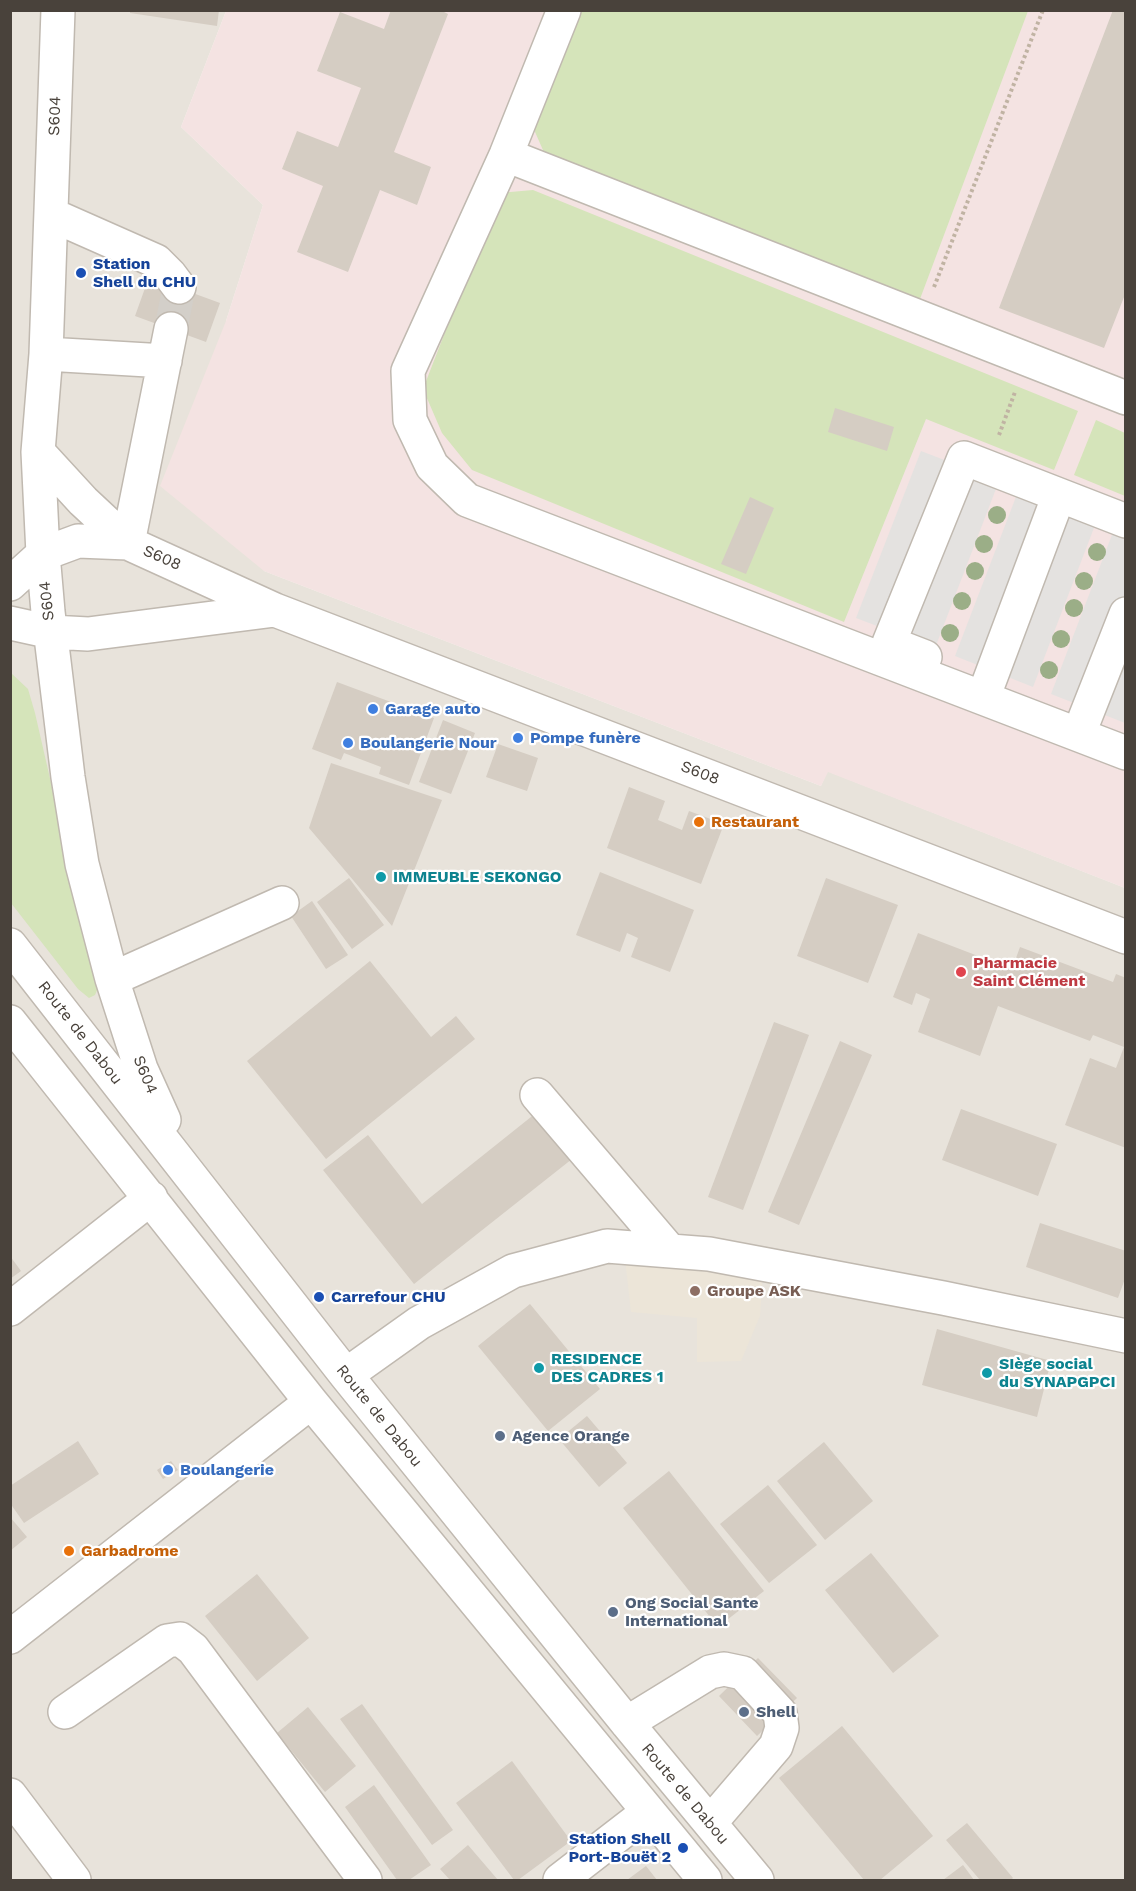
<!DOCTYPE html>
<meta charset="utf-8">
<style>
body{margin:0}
#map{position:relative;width:1136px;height:1891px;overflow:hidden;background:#f5f2ed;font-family:"Work Sans",sans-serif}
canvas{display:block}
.frame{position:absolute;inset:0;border:12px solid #49423b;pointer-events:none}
</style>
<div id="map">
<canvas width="1136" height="1891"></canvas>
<div class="frame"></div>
</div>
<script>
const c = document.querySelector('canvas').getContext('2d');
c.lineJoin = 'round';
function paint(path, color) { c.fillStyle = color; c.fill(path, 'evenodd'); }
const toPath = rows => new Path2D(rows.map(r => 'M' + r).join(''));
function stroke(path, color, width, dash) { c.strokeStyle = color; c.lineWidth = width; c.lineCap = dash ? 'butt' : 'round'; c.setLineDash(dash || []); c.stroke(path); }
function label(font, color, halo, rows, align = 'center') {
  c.font = font + ' "Work Sans",sans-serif'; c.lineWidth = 4.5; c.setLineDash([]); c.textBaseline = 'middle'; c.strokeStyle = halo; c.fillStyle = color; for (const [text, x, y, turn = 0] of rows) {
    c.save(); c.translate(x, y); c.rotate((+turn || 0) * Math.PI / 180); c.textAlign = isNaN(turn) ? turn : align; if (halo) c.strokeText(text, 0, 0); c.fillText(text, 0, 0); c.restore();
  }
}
paint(toPath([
 [11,11,226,11,181,127,263,205,226,321,264,571,821,786,827,771,1125,888,1125,1880,11,1880]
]), '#e8e3db');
paint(toPath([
 [625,1259,763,1270,760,1316,741,1361,697,1362,697,1318,631,1312]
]), '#ece5d8');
paint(toPath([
 [226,11,1125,11,1125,888,828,772,821,786,264,571,160,486,226,321,263,205,181,127]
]), '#f4e3e2');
paint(toPath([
 [577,11,1028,11,920,299,546,157,532,125],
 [533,190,1078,411,1054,470,926,419,844,622,472,470,442,433,423,389,499,193],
 [1096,420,1125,433,1125,496,1074,475],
 [11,673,28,689,35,713,98,988,95,995,89,998,78,989,11,903]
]), '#d5e4ba');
paint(toPath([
 [921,451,999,481,935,648,856,618],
 [1019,489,1097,520,1033,687,955,656],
 [1115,527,1125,531,1125,723,1051,694]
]), '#e4e2e0');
paint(toPath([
 [130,10,219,10,217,26,130,13],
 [391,10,440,10,448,14,394,152,431,167,417,205,380,190,348,272,297,252,323,186,282,169,297,131,338,147,361,88,317,71,340,12,384,29],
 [1113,10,1126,10,1126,292,1104,348,999,308],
 [149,277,220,303,206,342,135,316],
 [835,408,894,427,887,451,828,432],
 [750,497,774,508,746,574,721,564],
 [337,682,434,718,409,785,379,774,381,767,344,753,341,760,312,749],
 [443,720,475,733,451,794,419,782],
 [498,744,538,758,527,791,486,777],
 [331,763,442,800,392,926,309,828],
 [629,787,665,801,658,820,682,830,689,811,724,824,701,884,607,848],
 [600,872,694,910,670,972,631,957,638,938,627,933,620,952,576,935],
 [349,878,384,925,352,949,317,902],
 [826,878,898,905,868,983,797,956],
 [312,901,348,955,326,969,291,916],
 [918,933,1012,969,1020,947,1113,982,1116,974,1126,978,1126,1148,1065,1125,1090,1058,1116,1068,1124,1047,1093,1035,1090,1041,998,1006,980,1056,918,1032,930,999,916,993,912,1005,893,997],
 [370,961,431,1037,456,1016,475,1039,326,1159,247,1061],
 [774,1022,809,1035,743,1210,708,1197],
 [840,1041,872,1055,799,1225,768,1212],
 [961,1109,1057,1144,1038,1196,942,1160],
 [536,1113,572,1159,414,1284,323,1170,368,1135,422,1204],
 [1040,1223,1126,1251,1126,1276,1118,1298,1026,1267],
 [10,1256,21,1271,10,1279],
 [530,1304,600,1389,548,1431,478,1346],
 [937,1329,1051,1361,1037,1417,922,1385],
 [587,1416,627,1463,599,1487,559,1439],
 [78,1441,99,1474,24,1523,10,1503,10,1486],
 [824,1442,873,1501,825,1540,777,1481],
 [171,1461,178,1470,163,1479,157,1470],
 [669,1471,764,1591,718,1627,623,1508],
 [768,1485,817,1545,769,1583,720,1524],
 [10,1517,27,1537,10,1551],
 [871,1553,939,1636,893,1673,825,1590],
 [257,1574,309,1638,257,1681,205,1616],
 [758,1658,797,1698,757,1736,719,1696],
 [362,1704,453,1830,432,1845,340,1719],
 [308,1707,356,1766,325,1792,277,1733],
 [842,1726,933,1836,880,1880,864,1880,779,1778],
 [512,1761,571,1841,518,1880,514,1880,456,1803],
 [374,1785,431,1865,409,1880,397,1880,345,1807],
 [967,1823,1013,1878,1011,1880,980,1880,946,1840],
 [468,1845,498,1880,450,1880,440,1869],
 [963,1865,974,1880,943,1880],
 [646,1866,657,1880,627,1880]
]), '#d5cdc3');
stroke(toPath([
 [171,329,179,287]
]), '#d3cfc9', 33, [33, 16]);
const minor = toPath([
 [58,10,46,354,38,452,43,554,48,612,68,777,82,864,112,979,141,1069,164,1120],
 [564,10,506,155,408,371,410,420,432,466,467,500,1126,753],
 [506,155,1126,398],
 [52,215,156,261,170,275,179,287],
 [46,354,165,361],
 [38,452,83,501,128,543],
 [128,543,171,329],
 [10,584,43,554,78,541,128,543,275,610,1126,937],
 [10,623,51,632,88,634,275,610],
 [925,657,889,643,964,458,1126,521],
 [989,682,1059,495],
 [1085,718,1126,614],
 [10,945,346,1375,627,1723,757,1880],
 [112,979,282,903],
 [10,1022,311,1402,705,1880],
 [537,1095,670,1251],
 [10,1309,151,1198],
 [346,1375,419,1323,513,1271,607,1246,709,1254,943,1298,1126,1336],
 [10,1637,311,1402],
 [65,1712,167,1641,180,1639,193,1649,365,1880],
 [627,1723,710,1672,724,1669,743,1673,780,1713,782,1728,776,1746,710,1823],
 [10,1795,74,1880],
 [560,1880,648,1812]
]);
stroke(minor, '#c0b9b0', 36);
stroke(toPath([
 [934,287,1043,10],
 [999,435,1015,392]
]), '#c0b3a3', 4, [3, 3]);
stroke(minor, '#fff', 33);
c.fillStyle = '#9bae87';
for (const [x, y] of [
 [997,515],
 [984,544],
 [1097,552],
 [975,571],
 [1084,581],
 [962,601],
 [1074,608],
 [950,633],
 [1061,639],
 [1049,670]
]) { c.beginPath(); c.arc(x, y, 9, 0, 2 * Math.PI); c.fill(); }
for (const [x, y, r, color] of [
 [81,273,6,"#1a4fb4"],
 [373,709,6,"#3f7fe0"],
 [518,738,6,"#3f7fe0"],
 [348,743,6,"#3f7fe0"],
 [699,822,6,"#e8710a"],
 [381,877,6,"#0f9aa8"],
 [961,972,6,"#e0444e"],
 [695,1291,6,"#8d6e63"],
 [319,1297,6,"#1a4fb4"],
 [539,1368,6,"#0f9aa8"],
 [987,1373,6,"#0f9aa8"],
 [500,1436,6,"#5c6f8a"],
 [168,1470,6,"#3f7fe0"],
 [69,1551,6,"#e8710a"],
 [613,1612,6,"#5c6f8a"],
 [744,1712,6,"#5c6f8a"],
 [683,1848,6,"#1a4fb4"]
]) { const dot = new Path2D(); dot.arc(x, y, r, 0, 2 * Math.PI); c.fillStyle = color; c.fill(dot); stroke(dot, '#fff', 2); }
label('16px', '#49423b', '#fff', [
 ["S604",55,116,-88],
 ["S608",162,558,24],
 ["S604",47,601,-96],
 ["S608",700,773,21],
 ["Route de Dabou",80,1033,52],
 ["S604",145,1075,68],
 ["Route de Dabou",379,1416,51],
 ["Route de Dabou",685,1794,50]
]);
label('bold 16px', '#164399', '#fff', [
 ["Station",93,264],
 ["Shell du CHU",93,282],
 ["Carrefour CHU",331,1297],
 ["Station Shell",671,1839,"right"],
 ["Port-Bouët 2",671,1857,"right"]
], 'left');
label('bold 16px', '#366cbe', '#fff', [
 ["Garage auto",385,709],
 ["Pompe funère",530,738],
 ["Boulangerie Nour",360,743],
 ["Boulangerie",180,1470]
], 'left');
label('bold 16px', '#c56008', '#fff', [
 ["Restaurant",711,822],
 ["Garbadrome",81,1551]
], 'left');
label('bold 16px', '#0d838f', '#fff', [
 ["IMMEUBLE SEKONGO",393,877],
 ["RESIDENCE",551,1359],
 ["DES CADRES 1",551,1377],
 ["SIège social",999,1364],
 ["du SYNAPGPCI",999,1382]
], 'left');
label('bold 16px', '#be3a42', '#fff', [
 ["Pharmacie",973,963],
 ["Saint Clément",973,981]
], 'left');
label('bold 16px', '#785e54', '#fff', [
 ["Groupe ASK",707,1291]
], 'left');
label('bold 16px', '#4e5e75', '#fff', [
 ["Agence Orange",512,1436],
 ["Ong Social Sante",625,1603],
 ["International",625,1621],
 ["Shell",756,1712]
], 'left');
</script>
